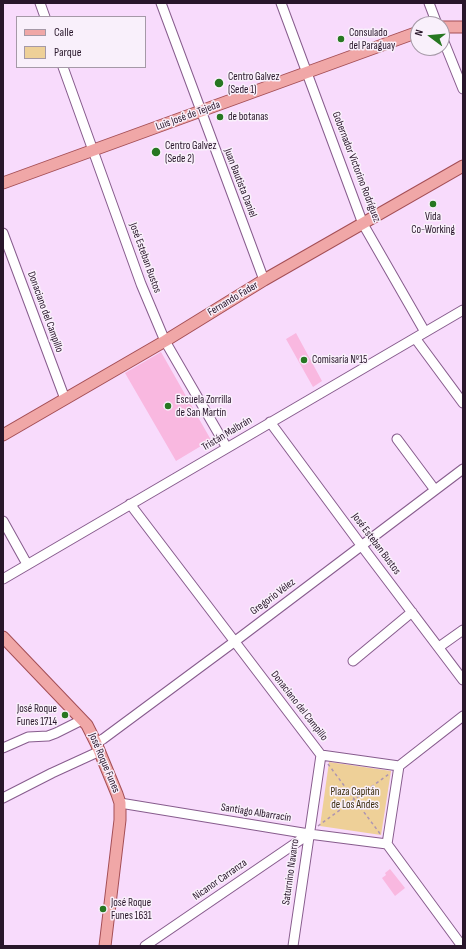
<!DOCTYPE html>
<meta charset="utf-8">
<style>
body{margin:0}
#map{position:relative;width:466px;height:949px;overflow:hidden;background:#f8dbfc;font-family:"Sofia Sans Condensed",sans-serif}
canvas{display:block}
.frame{position:absolute;inset:0;border:4px solid #28162a;pointer-events:none}
.legend{position:absolute;left:16px;top:16px;width:130px;height:52px;box-sizing:border-box;background:#f9f0fb;border:1px solid #a599a7;margin:0;padding:5px 7px;list-style:none;font-size:12px;color:#28162a}
.legend li{display:flex;align-items:center;gap:8px;height:20px}
.legend b{width:20px;border:1px solid #a599a7}
.north{position:absolute;left:410px;top:16px;width:40px;height:40px;box-sizing:border-box;background:#f9f0fb;border:1px solid #a599a7;border-radius:50%;rotate:286deg;font-size:11px;font-weight:700;line-height:16px;text-align:center;color:#28162a}
.north::after{content:'';display:block;margin:auto;width:14px;height:18px;background:#277721;clip-path:polygon(50% 0,100% 100%,50% 72%,0 100%)}
</style>
<div id="map">
<canvas width="466" height="949"></canvas>
<div class="frame"></div>
<ul class="legend">
<li><b style="height:5px;background:#f0a7a7"></b>Calle</li>
<li><b style="height:11px;background:#eed098"></b>Parque</li>
</ul>
<div class="north">N</div>
</div>
<script>
const c = document.querySelector('canvas').getContext('2d');
c.lineJoin = 'round';
function paint(path, color) { c.fillStyle = color; c.fill(path, 'evenodd'); }
const toPath = rows => new Path2D(rows.map(r => 'M' + r).join(''));
function stroke(path, color, width, dash) { c.strokeStyle = color; c.lineWidth = width; c.lineCap = dash ? 'butt' : 'round'; c.setLineDash(dash || []); c.stroke(path); }
function label(font, color, halo, rows, align = 'center') {
  c.font = font + ' "Sofia Sans Condensed",sans-serif'; c.lineWidth = 3; c.setLineDash([]); c.textBaseline = 'middle'; c.strokeStyle = halo; c.fillStyle = color; for (const [text, x, y, turn = 0] of rows) {
    c.save(); c.translate(x, y); c.rotate((+turn || 0) * Math.PI / 180); c.textAlign = isNaN(turn) ? turn : align; if (halo) c.strokeText(text, 0, 0); c.fillText(text, 0, 0); c.restore();
  }
}
paint(toPath([
 [329,762,391,771,381,835,320,826]
]), '#eed098');
paint(toPath([
 [296,333,322,381,313,387,286,339],
 [161,352,211,440,176,461,125,373],
 [390,869,405,888,395,896,382,878,386,875,385,873]
]), '#f9b8e0');
const minor = toPath([
 [40,3,45,17],
 [161,3,264,280],
 [281,3,363,224,425,332],
 [429,3,437,24],
 [442,37,463,89],
 [63,67,141,284,165,341,227,448],
 [3,233,65,399],
 [415,338,463,403],
 [270,422,361,545,463,680],
 [397,439,435,490],
 [130,504,321,755,399,766,387,844,462,946],
 [3,521,27,564],
 [3,579,463,310],
 [439,647,463,630],
 [353,661,412,612],
 [96,743,103,739,234,642,463,469],
 [3,748,28,737,48,736,56,733,82,720],
 [399,766,463,716],
 [3,798,52,773,100,751],
 [120,803,309,834,387,844],
 [145,946,309,834],
 [293,946,321,755]
]);
const major = toPath([
 [442,27,463,27],
 [3,183,418,32],
 [3,435,165,341,264,280,463,166],
 [3,637,87,725,96,743,117,794,120,803,120,820,105,946]
]);
stroke(minor, '#875c8d', 11);
stroke(major, '#a44e55', 13);
stroke(toPath([
 [328,764,381,835],
 [318,826,389,774]
]), '#ae95b1', 1.5, [3, 3]);
stroke(minor, '#fff', 9);
stroke(major, '#f0a7a7', 11);
for (const [x, y, r, color] of [
 [341,39,4,"#277721"],
 [219,83,5,"#277721"],
 [220,117,4,"#277721"],
 [156,152,5,"#277721"],
 [433,204,4,"#277721"],
 [304,360,4,"#277721"],
 [168,406,4,"#277721"],
 [65,715,4,"#277721"],
 [103,909,4,"#277721"]
]) { const dot = new Path2D(); dot.arc(x, y, r, 0, 2 * Math.PI); c.fillStyle = color; c.fill(dot); stroke(dot, '#f9f0fb', 1.5); }
label('11px', '#28162a', '#f9f0fb', [
 ["Consulado",349,33],
 ["del Paraguay",349,46],
 ["Centro Galvez",228,77],
 ["(Sede 1)",228,90],
 ["de botanas",228,117],
 ["Centro Galvez",165,146],
 ["(Sede 2)",165,159],
 ["Vida",433,217,"center"],
 ["Co-Working",433,230,"center"],
 ["Comisaría Nº15",312,360],
 ["Escuela Zorrilla",176,400],
 ["de San Martín",176,413],
 ["José Roque",57,709,"right"],
 ["Funes 1714",57,722,"right"],
 ["José Roque",111,903],
 ["Funes 1631",111,916]
], 'left');
label('11px', '#28162a', '#f9f0fb', [
 ["Luis José de Tejeda",188,116,-20],
 ["Gobernador Victorino Rodríguez",356,167,69],
 ["Juan Bautista Daniel",240,183,69],
 ["José Esteban Bustos",145,258,70],
 ["Fernando Fader",233,299,-31],
 ["Donaciano del Campillo",45,312,70],
 ["Tristán Malbrán",227,434,-31],
 ["José Esteban Bustos",376,544,53],
 ["Gregorio Vélez",273,597,-37],
 ["Donaciano del Campillo",299,706,52],
 ["José Roque Funes",104,763,67],
 ["Santiago Albarracín",256,813,9],
 ["Saturnino Navarro",291,872,-82],
 ["Nicanor Carranza",220,880,-35]
]);
label('11px', '#3c2d0d', '#f9f0fb', [
 ["Plaza Capitán",355,792],
 ["de Los Andes",355,805]
]);
</script>
